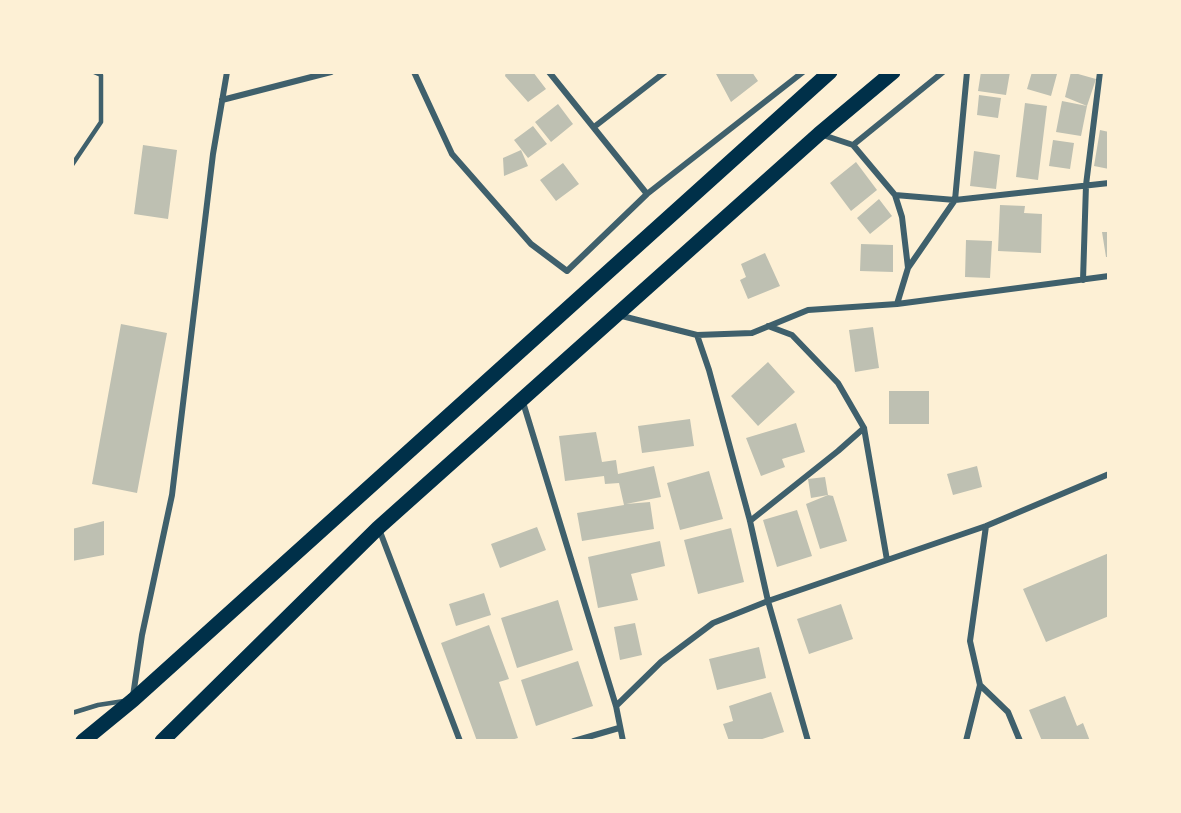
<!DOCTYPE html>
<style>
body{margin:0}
#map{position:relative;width:1181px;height:813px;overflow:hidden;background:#fdf0d5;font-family:Jost,sans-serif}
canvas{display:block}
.frame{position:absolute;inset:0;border:74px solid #fdf0d5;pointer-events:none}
</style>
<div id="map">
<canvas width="1181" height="813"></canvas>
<div class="frame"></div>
</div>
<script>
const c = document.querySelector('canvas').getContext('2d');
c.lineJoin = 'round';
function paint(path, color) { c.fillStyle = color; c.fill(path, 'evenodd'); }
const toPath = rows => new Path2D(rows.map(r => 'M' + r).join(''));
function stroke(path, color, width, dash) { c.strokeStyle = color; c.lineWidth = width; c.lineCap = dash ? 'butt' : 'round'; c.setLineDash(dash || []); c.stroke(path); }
paint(toPath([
 [506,72,533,72,546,89,528,102,505,76],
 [715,72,752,72,758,81,731,102],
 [981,72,1010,72,1006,95,978,91],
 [1032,72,1057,74,1051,96,1027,89],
 [1071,72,1096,79,1087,106,1081,136,1056,132,1062,101,1087,106,1065,97],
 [979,95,1001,98,998,118,977,115],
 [1025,103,1047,106,1038,180,1016,177],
 [558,104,573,124,551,142,535,122],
 [533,126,547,144,528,158,514,140],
 [1100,130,1109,132,1109,169,1094,166],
 [1053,140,1074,143,1070,169,1049,166],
 [143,145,177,150,168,219,134,214],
 [521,150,528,166,504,176,503,158],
 [974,151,1000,155,996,189,970,186],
 [856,162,877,190,851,211,830,183],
 [563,163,579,184,556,201,540,180],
 [879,199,892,216,870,234,857,218],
 [1000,205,1025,206,1024,213,1042,214,1041,253,998,251],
 [1102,232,1109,232,1109,257,1106,257],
 [966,240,992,241,990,278,965,277],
 [861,244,893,245,893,272,860,271],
 [765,253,780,286,748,299,740,280,746,277,741,264],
 [121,324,167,333,137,493,92,484],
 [873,327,879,368,855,372,849,330],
 [768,362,795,392,758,426,731,396],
 [889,391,929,391,929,424,889,424],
 [690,419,694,446,642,453,638,426],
 [796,423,805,452,782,459,785,467,761,476,746,438],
 [596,432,602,462,616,460,618,474,654,466,661,497,626,504,650,502,654,529,582,541,577,513,624,505,619,483,605,484,604,476,565,481,559,436],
 [977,466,982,487,953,495,947,474],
 [709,471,723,519,680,530,667,483],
 [825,477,828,495,811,498,808,479],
 [828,495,833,496,847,541,820,549,806,504],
 [797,510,812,556,777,567,763,520],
 [104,521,104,555,72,561,72,529],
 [537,527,546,550,500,568,491,544],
 [731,528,744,582,698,594,684,540],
 [660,541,665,566,631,574,638,600,598,608,588,557],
 [1109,553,1109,616,1046,642,1023,589],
 [484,593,491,615,456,626,449,604],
 [558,600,573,650,517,668,501,618],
 [841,604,853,639,809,654,797,619],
 [635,623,642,655,620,660,614,627],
 [489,625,509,679,499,682,518,738,508,741,477,741,441,643],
 [759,647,766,678,717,690,709,659],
 [578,661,593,706,536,726,521,680],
 [771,692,784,732,756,741,729,741,723,724,733,721,729,706],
 [1065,696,1077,726,1083,723,1090,741,1042,741,1029,710]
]), '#bec0b2');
stroke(toPath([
 [72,165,101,122,101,75,94,72],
 [72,713,98,705,124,701]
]), '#3f606c', 4.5);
stroke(toPath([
 [414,72,452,154,531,244,567,271,647,194,803,72],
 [549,72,647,194],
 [222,100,331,72],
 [594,127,665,72],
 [820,134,853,145,895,195,902,217,908,268,897,304],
 [853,145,943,72],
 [895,195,955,200,967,72],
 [908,268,955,200,1109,183],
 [1083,280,1086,185,1100,72],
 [618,315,697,335,752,333,808,310,897,304,1109,276],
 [768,326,792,335,838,383,864,428,887,560],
 [697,335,709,370,750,521,768,601,808,741],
 [522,399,616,706,623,741],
 [750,521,838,451,864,428],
 [379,529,460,741],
 [980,685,1008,712,1020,741],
 [133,696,142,635,172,495,213,154,227,72],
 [616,706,661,662,713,623,768,601,986,526,1109,474],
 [574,741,619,728],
 [966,741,980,685,970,641,986,526]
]), '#3f606c', 6);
stroke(toPath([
 [83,741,133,700,830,72],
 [162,741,378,528,819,134,893,72]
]), '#003049', 15);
</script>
